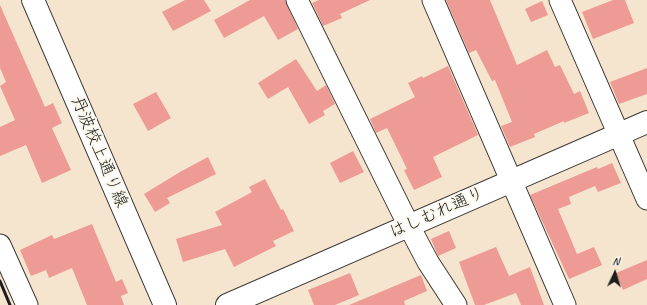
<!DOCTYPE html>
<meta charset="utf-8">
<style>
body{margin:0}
#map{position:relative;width:647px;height:305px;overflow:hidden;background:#f6e5ce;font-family:Caveat,sans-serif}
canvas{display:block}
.north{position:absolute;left:595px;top:253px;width:40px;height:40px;-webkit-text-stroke:3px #fbf7ec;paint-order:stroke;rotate:4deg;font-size:11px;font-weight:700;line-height:16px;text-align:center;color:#1c1c1c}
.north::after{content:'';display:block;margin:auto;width:14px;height:18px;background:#1c1c1c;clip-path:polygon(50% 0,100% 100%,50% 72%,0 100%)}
</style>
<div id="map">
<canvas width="647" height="305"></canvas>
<div class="north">N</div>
</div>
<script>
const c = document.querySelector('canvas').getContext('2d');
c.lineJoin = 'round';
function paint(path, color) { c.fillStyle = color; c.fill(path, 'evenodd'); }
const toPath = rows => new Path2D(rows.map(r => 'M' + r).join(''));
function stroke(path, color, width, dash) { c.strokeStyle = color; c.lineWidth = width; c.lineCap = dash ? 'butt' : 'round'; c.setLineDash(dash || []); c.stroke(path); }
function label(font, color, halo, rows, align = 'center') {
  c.font = font + ' Caveat,"Klee One",sans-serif'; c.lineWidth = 4; c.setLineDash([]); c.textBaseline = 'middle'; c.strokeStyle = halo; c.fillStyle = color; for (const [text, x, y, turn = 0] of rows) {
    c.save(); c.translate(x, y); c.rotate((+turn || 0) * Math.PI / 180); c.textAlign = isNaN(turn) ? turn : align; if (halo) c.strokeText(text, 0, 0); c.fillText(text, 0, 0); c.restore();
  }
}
paint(toPath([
 [185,0,204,0,211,11,173,31,162,12],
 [250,0,285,0,298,29,278,40,264,16,224,38,214,20],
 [319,0,370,0,340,14,342,18,323,26,312,3],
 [446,0,490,0,517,65,547,50,555,67,560,65,574,94,580,91,589,113,564,123,564,121,534,134,535,137,510,147,501,126,512,122,495,80,492,81,476,50,469,53],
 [613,0,625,0,634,23,593,39,582,12],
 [542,1,548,15,531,22,525,9],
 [0,5,45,107,53,103,62,123,52,128,71,170,42,183,26,145,0,156,0,127,15,120,0,86,6,82,0,68],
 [296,59,317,91,326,85,335,104,323,111,325,115,309,124,288,87,268,99,258,83],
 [448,66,478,135,433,157,442,177,414,190,404,170,407,169,387,128,376,133,370,119,415,97,408,83,422,76,423,78],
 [647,68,647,94,619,104,610,82],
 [156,92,171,118,148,131,133,104],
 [353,151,364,172,340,183,330,163],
 [208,157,216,174,167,198,170,203,155,212,144,194,180,172],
 [612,163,621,183,598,192,595,186,569,197,571,204,558,209,577,254,594,247,602,265,569,279,530,195,597,167,598,169],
 [265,179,281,210,283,209,294,231,273,241,276,246,234,267,225,249,183,262,176,239,222,225,215,212,252,192,249,187],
 [92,224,116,282,122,279,128,293,121,296,124,305,87,305,72,268,49,278,46,270,31,276,20,250,52,235,54,239],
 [449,231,456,248,438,256,431,239],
 [496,247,509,276,530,267,544,305,521,305,516,293,484,305,475,305,459,262],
 [647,260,647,279,623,290,616,273],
 [350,273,359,295,335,305,314,305,308,290],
 [421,275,427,291,404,301,405,305,349,305]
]), '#ee9a95');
const street = toPath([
 [297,0,409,226,428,262,456,305],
 [433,0,565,305],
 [560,0,647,199],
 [0,245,27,305]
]);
const secondary = toPath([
 [33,0,165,305],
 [227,305,647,122]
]);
stroke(street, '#3d3a37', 23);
stroke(secondary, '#3d3a37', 24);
stroke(street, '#fff', 21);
stroke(secondary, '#fff', 22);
stroke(toPath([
 [0,281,10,305]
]), '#1c1c1c', 3);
label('17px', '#1c1c1c', '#fbf7ec', [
 ["丹波校上通り線",99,152,67],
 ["はしむれ通り",437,213,-24]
]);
</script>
